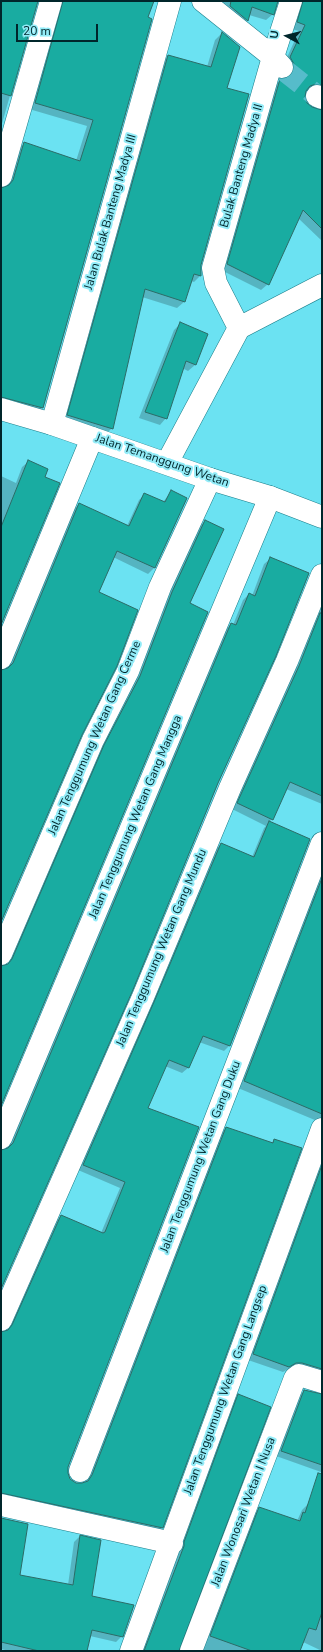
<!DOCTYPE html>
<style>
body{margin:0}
#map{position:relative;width:323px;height:1652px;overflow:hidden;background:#6be2f2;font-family:"Nunito Sans",sans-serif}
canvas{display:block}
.frame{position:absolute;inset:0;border:2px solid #00262b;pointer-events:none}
.north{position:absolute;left:267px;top:16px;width:40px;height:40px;-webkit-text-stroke:3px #93ecf8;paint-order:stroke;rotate:277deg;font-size:11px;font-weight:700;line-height:16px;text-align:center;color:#00262b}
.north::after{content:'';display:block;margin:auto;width:14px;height:18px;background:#00262b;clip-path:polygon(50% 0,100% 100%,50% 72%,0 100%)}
.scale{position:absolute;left:16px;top:24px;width:82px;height:18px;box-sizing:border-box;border:2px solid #00262b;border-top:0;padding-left:5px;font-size:12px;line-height:14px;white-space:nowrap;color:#00262b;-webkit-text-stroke:3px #93ecf8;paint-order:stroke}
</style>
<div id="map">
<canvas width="323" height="1652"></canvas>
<div class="frame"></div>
<div class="north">U</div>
<div class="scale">20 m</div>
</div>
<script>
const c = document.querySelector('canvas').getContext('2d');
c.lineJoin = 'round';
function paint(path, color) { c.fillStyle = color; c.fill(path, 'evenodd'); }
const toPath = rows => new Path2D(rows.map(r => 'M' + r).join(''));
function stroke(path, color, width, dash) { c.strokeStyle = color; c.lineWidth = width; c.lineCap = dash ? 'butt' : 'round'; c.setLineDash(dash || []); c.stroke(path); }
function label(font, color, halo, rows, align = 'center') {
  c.font = font + ' "Nunito Sans",sans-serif'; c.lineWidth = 4; c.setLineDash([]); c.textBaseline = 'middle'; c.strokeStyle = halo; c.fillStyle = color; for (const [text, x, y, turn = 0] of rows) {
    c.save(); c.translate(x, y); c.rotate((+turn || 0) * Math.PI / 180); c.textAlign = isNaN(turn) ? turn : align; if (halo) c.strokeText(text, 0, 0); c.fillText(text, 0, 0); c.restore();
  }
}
paint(toPath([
 [1,1,37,1,1,127],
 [55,1,153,1,147,18,151,19,42,408,36,414,1,404,1,189,7,187,17,150,24,144,76,161,87,126,29,109],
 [211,1,278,1,273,14,266,20,249,15,247,20,241,27,224,13,227,5],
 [295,1,322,1,322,94,308,90,304,91,304,98,307,105,317,111,322,111,322,241,298,218,268,284,261,290,221,270,274,87,280,80,288,78,288,71,284,64,299,31,291,29],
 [222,33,226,88,200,264,200,276,194,282,191,281,184,302,177,308,142,297,112,428,105,435,62,421,162,62,168,56,207,67,215,40],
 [180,324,207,335,195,365,188,371,182,368,166,418,160,425,139,418,174,330],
 [28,462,1,623,1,476,16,483,22,467],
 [171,492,186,499,154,568,148,574,113,557,97,593,81,735,1,920,1,671,7,670,73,510,79,504,127,526,139,500,145,494,163,502],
 [205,521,189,603,1,1103,1,967,7,966,166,599,199,527],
 [270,559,218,783,1,1287,1,1151,7,1149,225,630,231,624,233,625,243,600,249,594,252,596,264,564],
 [322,601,322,804,286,789,272,819,269,822,230,1045,224,1051,199,1042,188,1068,182,1073,165,1066,147,1109,67,1466,67,1473,69,1479,75,1483,82,1484,86,1483,220,1134,226,1128,271,1143,275,1140,162,1528,156,1533,1,1499,1,1333,7,1332,55,1222,61,1216,101,1233,120,1188,78,1170,215,850,221,844,252,857,264,828,266,826,232,809],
 [322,867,322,1123,238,1088],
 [322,1161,322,1377,290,1368,283,1372,248,1360],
 [304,1391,322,1395,322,1471,321,1472,276,1456,298,1397],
 [238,1396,178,1651,141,1651,175,1559,179,1553,179,1549,233,1401],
 [308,1504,322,1509,322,1651,303,1642,300,1651,201,1651,254,1514,260,1508,297,1521,302,1510],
 [1,1519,19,1576,68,1585,74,1542,80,1536,91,1597,122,1636,116,1642,90,1636,86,1651,9,1651,1,1649]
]), '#0003');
const building = toPath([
 [1,1,38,1,11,96,1,93,1,1],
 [63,1,154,1,148,17,152,19,43,408,1,397,1,188,9,185,13,180,24,142,80,161,93,120,35,103,63,1],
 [231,1,278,1,274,15,252,7,248,21,230,6,231,1],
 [303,1,322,1,322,85,316,84,310,86,306,91,305,97,307,103,312,107,322,110,322,229,303,210,269,285,227,264,280,79,285,79,290,77,294,70,294,64,290,57,305,25,297,22,303,1],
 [222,32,240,47,227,88,249,94,201,265,201,276,194,274,185,302,145,289,113,429,67,415,168,55,211,67,222,32],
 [180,322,208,334,196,365,186,361,167,419,145,412,180,322],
 [28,460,48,469,45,477,60,483,1,625,1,527,28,460],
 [171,490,187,498,155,568,117,551,99,592,138,610,117,666,82,735,1,922,1,670,8,668,13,663,79,503,129,526,144,493,165,502,171,490],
 [205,520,224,529,190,603,208,612,1,1106,1,966,8,964,12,959,104,745,140,676,172,592,205,520],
 [270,557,309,573,276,656,218,783,132,992,1,1289,1,1150,8,1148,13,1143,231,623,236,625,249,593,255,596,270,557],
 [320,613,322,613,322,796,290,782,273,820,237,803,299,666,320,613],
 [269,821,310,839,230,1046,203,1036,189,1068,169,1060,148,1108,199,1127,68,1467,68,1473,70,1479,76,1483,82,1483,88,1481,92,1475,226,1127,273,1143,274,1139,302,1148,163,1528,1,1493,1,1332,8,1330,12,1325,61,1215,103,1233,105,1232,125,1182,83,1165,154,1002,221,843,254,857,269,821],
 [322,878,322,1114,244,1081,322,878],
 [322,1165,322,1369,302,1363,296,1363,289,1367,253,1354,322,1165],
 [304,1390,322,1394,322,1465,281,1451,304,1390],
 [238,1394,271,1407,179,1651,144,1651,184,1546,184,1542,238,1394],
 [318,1473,322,1474,322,1612,316,1630,309,1628,300,1651,252,1651,210,1636,259,1507,300,1521,303,1512,305,1513,318,1473],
 [1,1518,28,1524,20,1575,73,1585,80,1535,101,1540,92,1596,134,1605,123,1637,92,1630,87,1651,39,1651,1,1642,1,1518]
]);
paint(building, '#19aca1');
stroke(building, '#2c6b66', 1);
stroke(toPath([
 [284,70,317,96]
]), '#56bcca', 22, [22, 11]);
const street = toPath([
 [203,1,273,57,282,67],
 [317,96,322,98],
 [1,176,51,1],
 [239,328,216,283,213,268,273,57,291,1],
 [52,424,170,1],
 [167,463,239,328,322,285],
 [1,658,92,438],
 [1,954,93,740,128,671,160,587,210,479],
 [1,1138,270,497],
 [1,1320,143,997,230,788,287,661,322,575],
 [80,1471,322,843],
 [1,1505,172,1543],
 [131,1651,322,1129],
 [191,1651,295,1378,299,1375,322,1382]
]);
const secondary = toPath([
 [1,409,52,424,210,479,270,497,322,517]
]);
stroke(street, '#197d89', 23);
stroke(secondary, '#197d89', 23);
stroke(street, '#fff', 22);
stroke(secondary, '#fff', 22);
label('12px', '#00262b', '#93ecf8', [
 ["Bulak Banteng Madya II",242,166,-74],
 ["Jalan Bulak Banteng Madya III",111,212,-74],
 ["Jalan Temanggung Wetan",162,461,19],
 ["Jalan Tenggumung Wetan Gang Cerme",95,738,-66],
 ["Jalan Tenggumung Wetan Gang Mangga",136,817,-67],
 ["Jalan Tenggumung Wetan Gang Mundu",162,948,-67],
 ["Jalan Tenggumung Wetan Gang Duku",201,1157,-69],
 ["Jalan Tenggumung Wetan Gang Langsep",226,1390,-70],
 ["Jalan Wonosari Wetan I Nusa",244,1512,-69]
]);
</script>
